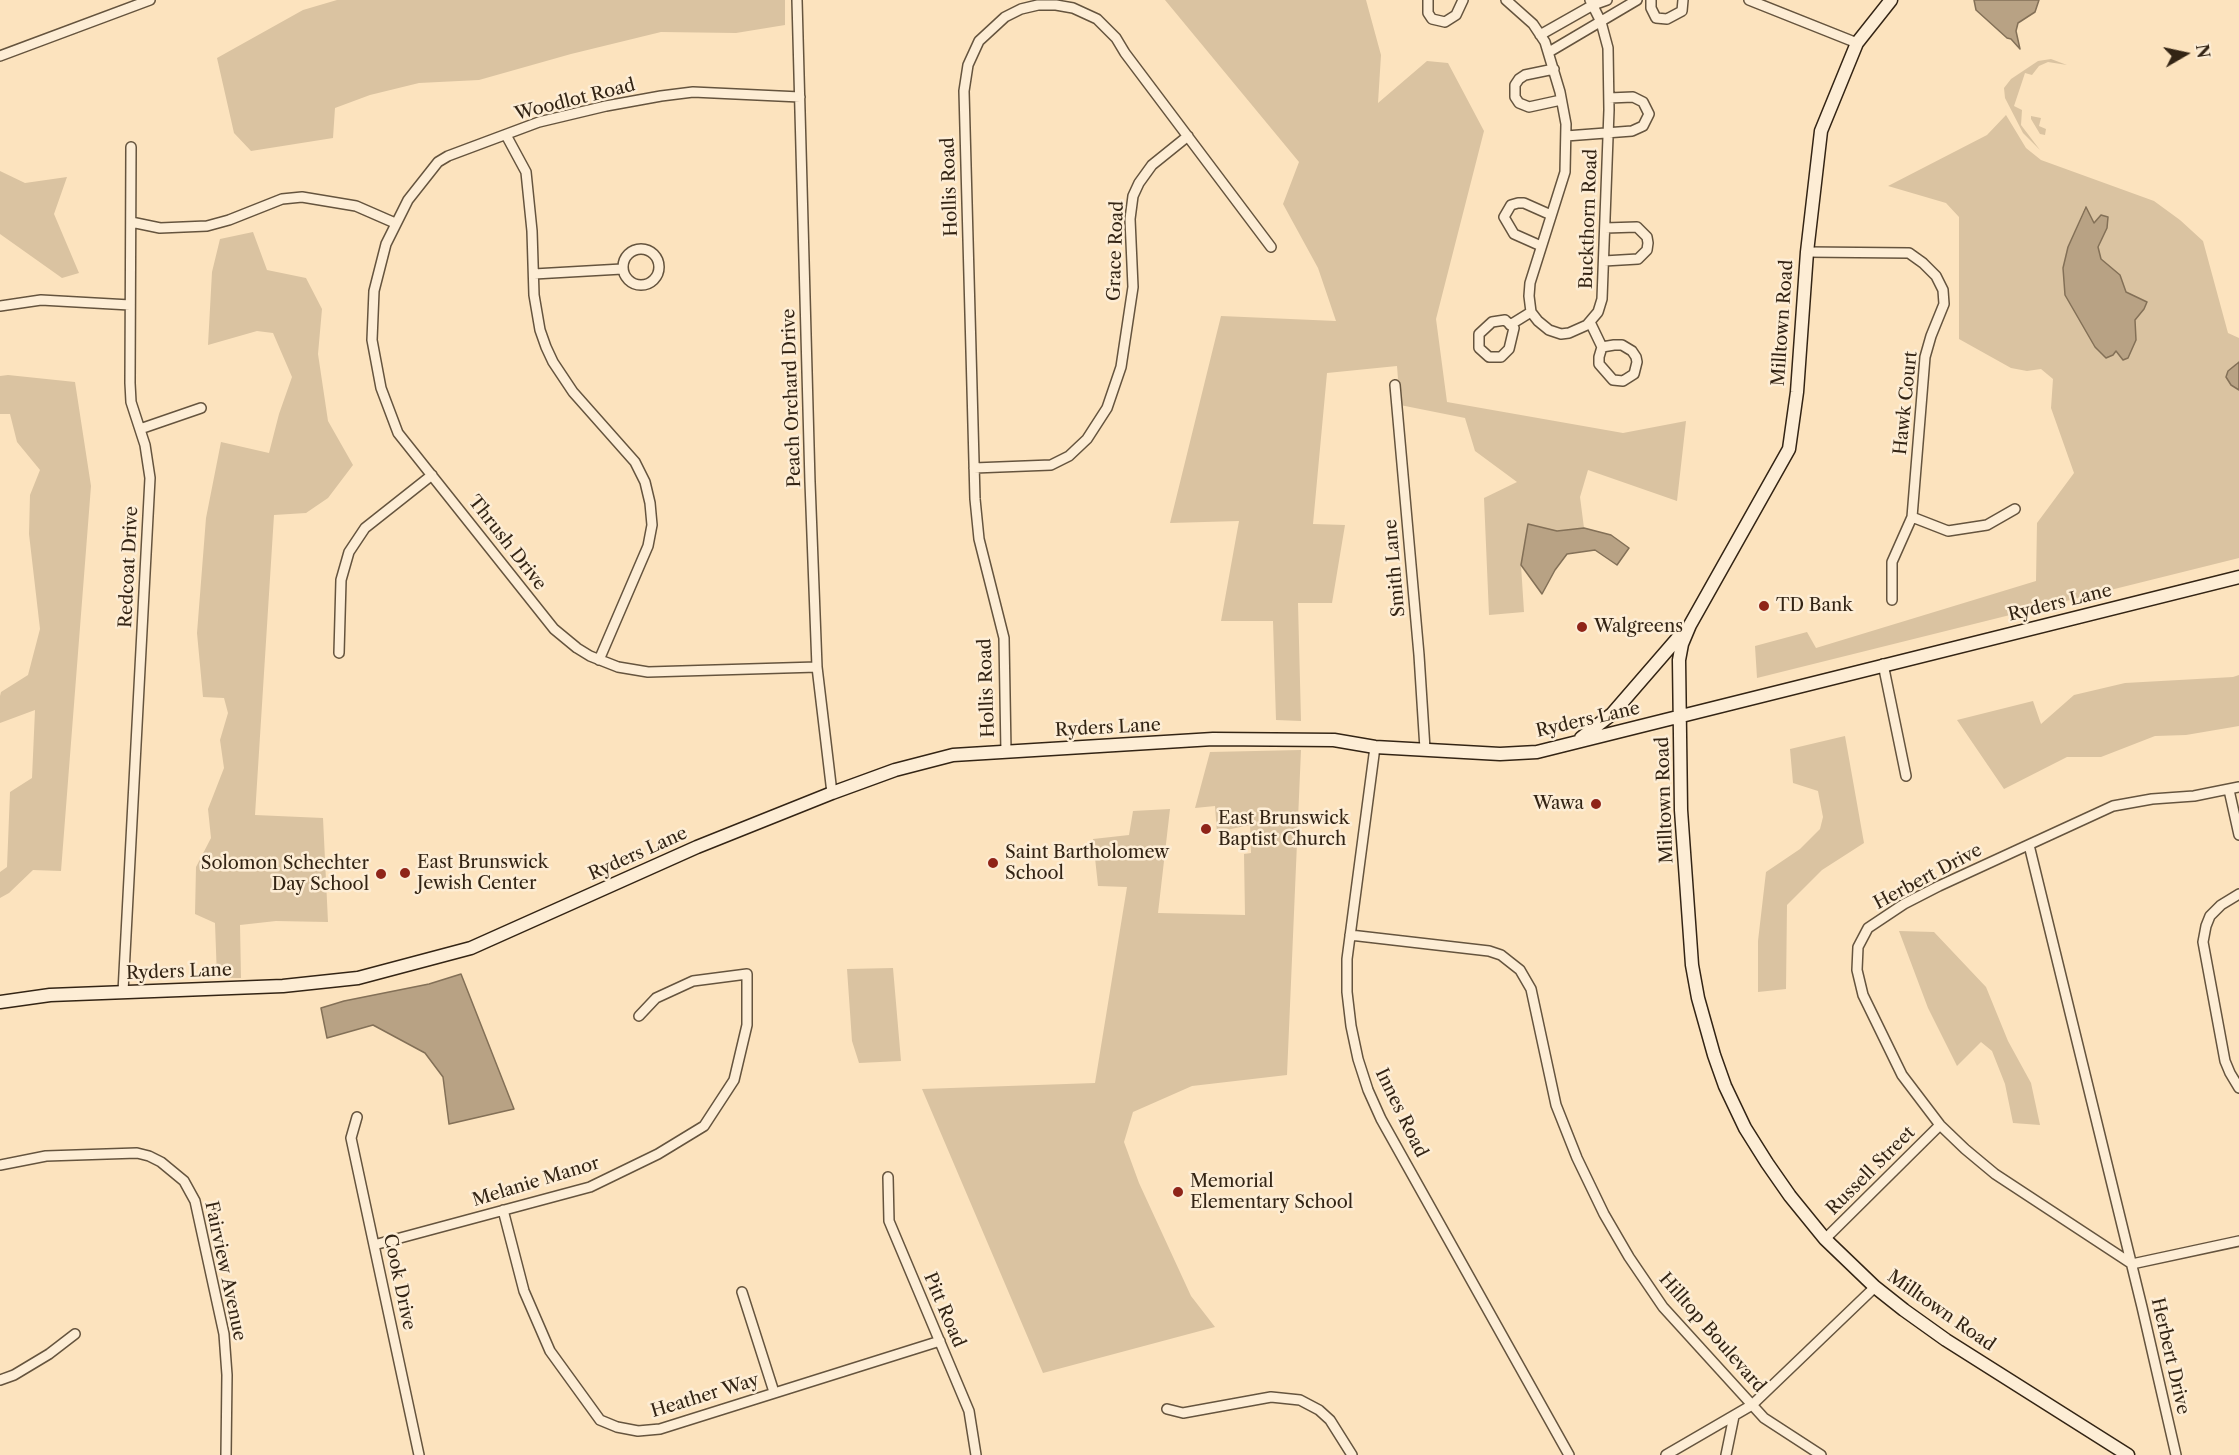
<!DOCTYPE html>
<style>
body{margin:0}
#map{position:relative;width:2239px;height:1455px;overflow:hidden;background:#fce3be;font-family:"Libre Caslon Text",serif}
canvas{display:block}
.north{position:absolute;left:2155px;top:24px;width:60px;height:60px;-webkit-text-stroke:4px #fdedd5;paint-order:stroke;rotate:81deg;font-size:16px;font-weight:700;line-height:24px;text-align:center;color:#332414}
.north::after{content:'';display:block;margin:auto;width:21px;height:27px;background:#332414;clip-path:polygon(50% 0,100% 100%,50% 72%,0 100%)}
</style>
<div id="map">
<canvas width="2239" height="1455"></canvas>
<div class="north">N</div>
</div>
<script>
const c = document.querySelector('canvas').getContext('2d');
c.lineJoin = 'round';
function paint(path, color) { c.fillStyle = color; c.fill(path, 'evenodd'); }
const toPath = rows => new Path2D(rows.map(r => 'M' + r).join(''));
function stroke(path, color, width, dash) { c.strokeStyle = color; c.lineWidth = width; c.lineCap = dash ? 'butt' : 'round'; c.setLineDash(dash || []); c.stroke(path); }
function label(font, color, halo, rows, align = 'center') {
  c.font = font + ' "Libre Caslon Text",serif'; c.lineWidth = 5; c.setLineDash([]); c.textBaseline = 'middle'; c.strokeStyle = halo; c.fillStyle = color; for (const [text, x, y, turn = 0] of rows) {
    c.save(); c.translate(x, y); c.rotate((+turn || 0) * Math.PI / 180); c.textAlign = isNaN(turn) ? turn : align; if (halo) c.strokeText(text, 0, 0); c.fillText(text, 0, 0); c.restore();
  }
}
paint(toPath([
 [337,0,785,0,785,25,736,33,661,32,571,54,479,80,419,83,370,95,335,108,333,138,251,151,234,133,217,58,303,10],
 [1165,0,1366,0,1381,55,1378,103,1427,61,1448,63,1484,131,1436,319,1447,402,1623,433,1686,421,1677,501,1588,470,1580,497,1584,528,1557,531,1528,525,1521,565,1524,612,1489,615,1484,498,1517,482,1475,451,1465,418,1400,405,1397,366,1327,373,1313,524,1345,525,1332,603,1298,603,1301,721,1276,720,1273,621,1221,621,1239,521,1170,523,1221,316,1336,321,1318,268,1283,204,1299,162],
 [2051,59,2067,65,2048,62,2039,66,2032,75,2025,73,2014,106,2022,110,2021,125,2040,150,2023,133,2005,98,2004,88,2011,79,2038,61],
 [2006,115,2026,148,2041,160,2154,201,2180,220,2203,241,2228,333,2239,338,2239,362,2236,363,2231,385,2239,390,2239,558,1757,678,1755,646,1807,632,1816,648,2036,581,2037,523,2074,473,2051,408,2053,379,2041,369,2027,371,2011,368,1959,339,1959,217,1946,203,1888,186,1987,135],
 [2085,207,2094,223,2107,228,2097,247,2101,259,2120,275,2126,292,2135,297,2144,309,2135,320,2136,340,2116,350,2095,347,2065,295,2068,247],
 [2031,116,2041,118,2039,126,2046,129,2045,135,2040,134,2031,119],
 [0,171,25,183,67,177,54,214,79,273,62,278,0,234],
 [253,232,267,270,306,278,322,309,318,354,328,421,353,465,328,498,306,513,274,515,255,815,323,818,328,922,276,921,240,925,241,978,217,978,215,923,195,914,196,867,211,838,208,809,224,768,220,740,228,713,224,698,203,697,197,633,206,518,221,442,269,453,279,414,292,377,273,333,257,331,208,345,212,272,220,239],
 [8,375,75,382,91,486,61,871,33,870,9,893,0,898,0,872,7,867,10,792,32,778,35,710,0,723,0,696,1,692,28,675,40,629,29,534,30,495,40,470,17,442,10,414,0,414,0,376],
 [2239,675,2239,726,2186,735,2155,736,2101,757,2067,757,2004,789,1957,720,2033,701,2041,724,2074,695,2125,683,2233,677],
 [1845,736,1864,843,1822,870,1787,905,1786,989,1758,992,1758,941,1766,872,1800,849,1820,829,1823,817,1818,791,1793,783,1790,749],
 [1301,750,1287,1075,1192,1086,1133,1112,1124,1142,1139,1183,1191,1296,1215,1327,1043,1373,922,1089,1095,1083,1127,887,1098,886,1093,839,1129,835,1133,811,1170,809,1158,913,1245,915,1244,854,1251,853,1250,825,1217,832,1215,806,1195,808,1210,752],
 [1899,931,1934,932,1986,987,2008,1041,2031,1083,2040,1125,2013,1123,2005,1084,1992,1051,1981,1042,1957,1066,1928,1008],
 [893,968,901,1061,859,1063,852,1041,847,969]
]), '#dac3a1');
const water = toPath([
 [1974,0,2039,0,2035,12,2018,23,2016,31,2020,49,2011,39,2007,38,1976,10,1974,0],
 [2086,207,2094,223,2101,215,2108,217,2107,228,2098,247,2101,259,2120,275,2126,292,2147,302,2144,309,2135,320,2136,340,2128,358,2123,360,2116,351,2113,355,2106,358,2095,347,2065,295,2063,268,2068,247,2086,207],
 [2239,362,2239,390,2231,385,2226,377,2228,371,2239,362],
 [1528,524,1557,531,1584,528,1611,535,1629,548,1617,565,1595,550,1567,554,1555,570,1542,594,1521,565,1528,524],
 [461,974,514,1109,449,1124,443,1077,425,1053,373,1025,327,1038,321,1008,344,1001,429,984,461,974]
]);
paint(water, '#b8a284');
stroke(water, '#837057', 1.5);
const street = toPath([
 [797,0,810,482,817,667,832,793],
 [1428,0,1428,13,1432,19,1445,22,1456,15,1463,0],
 [1506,0,1533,24,1545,42,1560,92,1566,124,1565,172,1530,283,1529,296,1531,312,1538,321,1549,330,1561,334,1569,333,1587,325,1598,312,1602,299,1609,110,1608,48,1601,22,1590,0],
 [1651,0,1651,8,1656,18,1667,19,1682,11,1683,0],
 [1749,0,1857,43],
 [1540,35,1593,5,1607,0],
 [1549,52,1637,0],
 [0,56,150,0],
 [1554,69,1525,75,1519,79,1515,85,1515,97,1519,103,1529,107,1561,100],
 [800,97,693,92,661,96,606,106,539,122,448,156,438,162,408,200,386,244,374,291,372,340,381,388,398,433,554,629,577,648,590,656,618,667,648,672,817,667],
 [506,135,526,172,532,231,534,295,540,330,546,347,553,362,573,392,635,462,645,482,650,503,652,525,648,546,599,660],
 [1566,136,1632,131,1643,126,1649,114,1643,102,1633,97,1609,98],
 [131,222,160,228,207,226,229,220,282,199,302,197,356,206,395,223],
 [1541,246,1514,234,1504,217,1511,205,1518,203,1524,203,1551,215],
 '623 267a18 18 0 1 1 36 0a18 18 0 1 1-36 0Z',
 [1807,252,1909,253,1923,263,1936,276,1943,290,1944,304,1931,336,1925,357,1912,517,1892,562,1892,600],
 [1604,261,1638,259,1647,250,1648,243,1647,237,1637,227,1605,228],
 [534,274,622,269],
 [0,306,41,300,130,305],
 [1505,320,1514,328,1509,349,1501,357,1489,357,1479,348,1479,334,1492,322,1505,320],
 [1590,322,1602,347],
 [1510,325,1531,312],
 [1614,345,1622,345,1632,351,1636,357,1637,362,1634,374,1623,381,1613,380,1599,364,1599,357,1602,347,1614,345],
 [1395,385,1419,655,1425,749],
 [140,429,201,408],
 [974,468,1051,465,1069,456,1087,439,1107,408,1121,367,1133,287,1130,219,1133,196,1139,183,1152,165,1188,136],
 [1912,517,1948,531,1987,525,2015,509],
 [339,653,341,580,349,552,365,528,432,475],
 [1883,664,1906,776],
 [1375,747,1347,959,1347,992,1351,1026,1358,1059,1368,1090,1381,1119,1569,1455],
 [1006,752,1004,638,979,539,975,499,964,91,968,65,979,41,1005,17,1021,9,1038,5,1056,5,1073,8,1097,19,1116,38,1125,53,1271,247],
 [2239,787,2194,796,2152,799,2113,806,1939,886,1904,904,1868,928,1858,947,1857,970,1863,995,1902,1075,1940,1125,1965,1149,1995,1174,2132,1264,2239,1241],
 [2229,790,2239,835],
 [2029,845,2142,1307,2176,1455],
 [2239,894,2221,905,2210,916,2206,926,2203,942,2225,1061,2230,1073,2239,1088],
 [1350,935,1489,951,1501,955,1520,970,1531,989,1556,1105,1577,1158,1604,1214,1629,1257,1663,1307,1764,1418,1821,1455],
 [123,992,150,478,145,445,131,402,130,383,131,147],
 [357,1117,351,1138,419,1455],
 [0,1165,46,1156,137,1153,149,1156,161,1162,184,1181,195,1201,224,1334,227,1375,226,1455],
 [888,1177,889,1221,969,1411,976,1455],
 [503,1210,524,1291,550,1351,600,1420,617,1427,638,1431,660,1429,940,1341],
 [1825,1239,1940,1125],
 [374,1245,590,1187,658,1154,704,1126,734,1080,747,1025,747,974,693,981,656,998,639,1016],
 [742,1292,774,1392],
 [0,1380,14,1375,49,1354,75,1334],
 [1167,1409,1183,1413,1271,1397,1300,1400,1319,1410,1330,1420,1352,1455],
 [1666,1455,1752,1405,1875,1287],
 [1726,1455,1734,1416]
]);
const secondary = toPath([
 [1891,0,1857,43,1821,131,1807,252,1797,392,1789,449,1690,625,1682,644,1679,660,1681,810,1692,965,1698,998,1714,1055,1725,1086,1745,1128,1767,1163,1790,1196,1825,1239,1875,1287,1904,1310,1946,1340,2128,1455],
 [1581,738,1612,714,1683,632],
 [0,1002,50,995,283,986,358,978,471,948,697,847,832,793,895,770,953,755,1213,739,1334,740,1375,747,1500,754,1537,752,2239,577]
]);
stroke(street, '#65543e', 12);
stroke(secondary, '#332414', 15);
stroke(street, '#fdedd5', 9);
stroke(secondary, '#fdedd5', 12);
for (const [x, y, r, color] of [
 [1764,606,6,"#8f2418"],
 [1582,627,6,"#8f2418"],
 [1596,804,6,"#8f2418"],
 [1206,829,6,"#8f2418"],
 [993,863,6,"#8f2418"],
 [405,873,6,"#8f2418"],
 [381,874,6,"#8f2418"],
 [1178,1192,6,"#8f2418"]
]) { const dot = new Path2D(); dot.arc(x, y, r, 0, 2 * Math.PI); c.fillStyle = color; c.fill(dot); stroke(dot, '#fdedd5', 2); }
label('18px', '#332414', '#fdedd5', [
 ["Woodlot Road",575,100,-14],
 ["Hollis Road",950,187,-92],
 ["Buckthorn Road",1589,219,-88],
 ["Grace Road",1116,251,-88],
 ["Milltown Road",1783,323,-86],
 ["Peach Orchard Drive",792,398,-92],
 ["Hawk Court",1906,403,-84],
 ["Thrush Drive",507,543,52],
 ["Redcoat Drive",129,567,-87],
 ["Smith Lane",1395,568,-95],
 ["Ryders Lane",2060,603,-14],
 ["Hollis Road",987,688,-92],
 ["Ryders Lane",1588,720,-13],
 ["Ryders Lane",1108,728,-3],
 ["Milltown Road",1665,800,-92],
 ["Ryders Lane",638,854,-24],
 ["Herbert Drive",1928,877,-28],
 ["Ryders Lane",179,972,-2],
 ["Innes Road",1401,1113,64],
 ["Russell Street",1871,1171,-45],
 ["Melanie Manor",536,1182,-17],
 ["Fairview Avenue",225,1271,78],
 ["Cook Drive",399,1282,78],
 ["Pitt Road",944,1310,67],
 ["Milltown Road",1941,1311,35],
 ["Hilltop Boulevard",1712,1333,49],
 ["Herbert Drive",2170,1356,77],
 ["Heather Way",705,1396,-17]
]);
label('18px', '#332414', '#fdedd5', [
 ["TD Bank",1776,606],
 ["Walgreens",1594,627],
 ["Wawa",1584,804,"right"],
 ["East Brunswick",1218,819],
 ["Baptist Church",1218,840],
 ["Saint Bartholomew",1005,853],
 ["School",1005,874],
 ["East Brunswick",417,863],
 ["Jewish Center",417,884],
 ["Solomon Schechter",369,864,"right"],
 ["Day School",369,885,"right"],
 ["Memorial",1190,1182],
 ["Elementary School",1190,1203]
], 'left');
</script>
